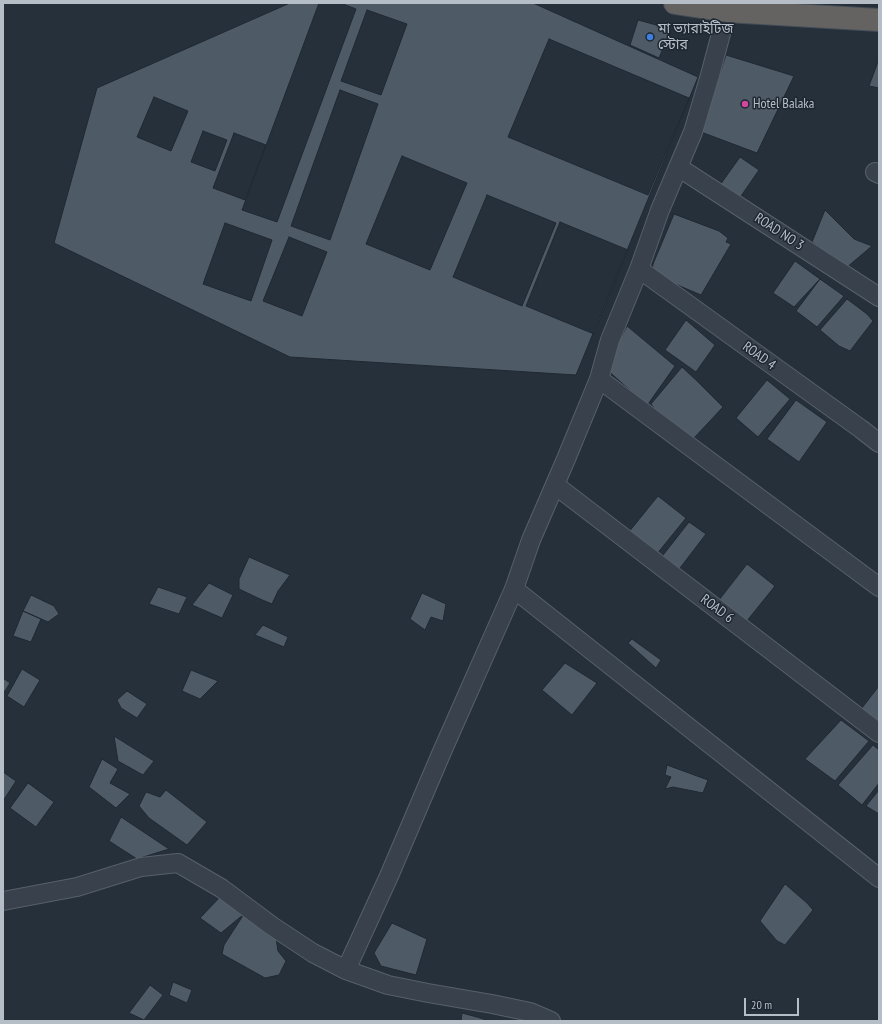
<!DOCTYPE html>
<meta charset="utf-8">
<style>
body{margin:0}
#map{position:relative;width:882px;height:1024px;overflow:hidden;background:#25303b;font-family:"PT Sans Narrow",sans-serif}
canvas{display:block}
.frame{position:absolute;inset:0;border:4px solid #b5bdc7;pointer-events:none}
.scale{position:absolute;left:744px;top:998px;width:55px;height:18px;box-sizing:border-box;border:2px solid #b5bdc7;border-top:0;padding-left:5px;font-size:12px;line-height:14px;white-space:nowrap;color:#b5bdc7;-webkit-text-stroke:3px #1e2731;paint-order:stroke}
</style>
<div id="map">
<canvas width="882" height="1024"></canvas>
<div class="frame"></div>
<div class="scale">20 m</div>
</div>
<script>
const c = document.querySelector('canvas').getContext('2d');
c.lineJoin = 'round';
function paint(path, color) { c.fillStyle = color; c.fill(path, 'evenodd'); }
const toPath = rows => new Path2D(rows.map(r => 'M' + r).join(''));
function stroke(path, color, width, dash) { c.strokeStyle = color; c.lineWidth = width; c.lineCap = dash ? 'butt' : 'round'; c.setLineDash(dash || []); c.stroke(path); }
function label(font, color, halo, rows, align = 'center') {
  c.font = font + ' "PT Sans Narrow","Noto Sans Bengali",sans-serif'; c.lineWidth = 3; c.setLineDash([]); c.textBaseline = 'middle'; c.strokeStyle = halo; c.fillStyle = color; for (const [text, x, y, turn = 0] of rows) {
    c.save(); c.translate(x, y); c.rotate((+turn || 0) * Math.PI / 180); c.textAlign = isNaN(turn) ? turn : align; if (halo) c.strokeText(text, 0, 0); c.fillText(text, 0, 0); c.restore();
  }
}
const building = toPath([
 [290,3,533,3,698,77,576,375,290,357,54,243,97,88,290,3],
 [319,3,340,3,356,9,277,222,242,210,319,3],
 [367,10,407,24,381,95,341,81,367,10],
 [638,20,671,29,659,58,630,45,638,20],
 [549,39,689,98,648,195,508,137,549,39],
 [726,55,794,76,757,153,701,132,726,55],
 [879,59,879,88,869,86,879,59],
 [340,90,378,104,330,240,291,226,340,90],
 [154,97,188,111,171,151,137,137,154,97],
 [203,131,227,140,215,171,191,162,203,131],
 [234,133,266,145,245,200,213,188,234,133],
 [402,156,467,183,430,270,366,244,402,156],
 [740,157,759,170,739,199,720,185,740,157],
 [487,195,556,223,522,306,453,277,487,195],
 [825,210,854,239,872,246,846,268,812,242,825,210],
 [674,214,719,231,728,238,726,242,731,244,701,295,652,274,653,264,674,214],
 [560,222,628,250,594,334,526,306,560,222],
 [225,223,272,240,251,301,203,284,225,223],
 [289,237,327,252,302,316,263,301,289,237],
 [795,261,820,279,794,307,773,293,795,261],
 [820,279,844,296,817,327,796,311,820,279],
 [847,299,867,314,873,321,850,351,839,346,820,330,847,299],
 [686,320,715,345,696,372,665,350,686,320],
 [627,326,675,366,646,407,641,400,605,368,627,326],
 [682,367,697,381,723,407,694,438,669,428,651,404,682,367],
 [767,380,790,399,758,437,736,418,767,380],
 [796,400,827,422,799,462,767,439,796,400],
 [658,496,686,518,656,555,628,533,658,496],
 [689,522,706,534,677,572,660,559,689,522],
 [249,557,290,575,278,591,272,604,260,599,239,589,239,579,249,557],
 [747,564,775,586,746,622,719,600,747,564],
 [209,583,233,595,222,618,192,605,209,583],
 [158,587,187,597,179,614,149,604,158,587],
 [422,593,446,604,443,621,431,617,425,630,410,619,422,593],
 [31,595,54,606,59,614,48,622,23,611,31,595],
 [23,611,41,619,31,642,13,636,23,611],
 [263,625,288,637,284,647,255,635,263,625],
 [632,639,661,660,656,668,628,643,632,639],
 [565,663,597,683,572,715,542,690,565,663],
 [22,669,40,680,24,707,7,696,22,669],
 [191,670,218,681,200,699,182,691,191,670],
 [3,678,10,683,3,694,3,678],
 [879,686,879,731,858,713,879,686],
 [127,691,147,704,137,718,121,708,117,700,127,691],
 [841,720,869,741,835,781,805,759,841,720],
 [114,736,154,761,143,775,118,761,114,736],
 [873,745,879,750,879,783,862,805,838,785,873,745],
 [102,759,118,769,110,783,130,794,116,808,89,787,102,759],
 [667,765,708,780,703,793,673,787,665,789,671,777,665,775,667,765],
 [3,772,16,781,3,801,3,772],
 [28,783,54,802,36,827,10,808,28,783],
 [166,790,207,822,187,845,149,818,139,806,146,792,160,797,166,790],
 [879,790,879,814,866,806,879,790],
 [121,817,169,849,137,859,109,841,121,817],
 [785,884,807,903,813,910,785,945,777,941,760,921,785,884],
 [221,896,244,914,221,933,200,918,221,896],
 [244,914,276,938,278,951,286,961,279,975,265,978,222,954,224,945,244,914],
 [392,923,427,939,416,975,381,966,374,953,392,923],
 [173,982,192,990,187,1003,169,995,173,982],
 [150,985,163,995,144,1020,129,1013,150,985],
 [462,1013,484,1019,483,1021,461,1021,462,1013]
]);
paint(building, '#4e5b67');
stroke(building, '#202933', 1);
const minor = toPath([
 [678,167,879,297],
 [875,172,879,174],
 [639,269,861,429,879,443],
 [599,379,879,587],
 [555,485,879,733],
 [514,589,879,878],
 [3,901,77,887,141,867,178,863,221,888,272,926,313,953,346,970,388,985,428,993,492,1004,530,1012,551,1021],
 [346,970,389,876,441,754,514,589,531,540,566,459,599,379,610,340,639,269,660,210,693,132,710,75,727,11]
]);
const trunk = toPath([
 [675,3,727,11,879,20]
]);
stroke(minor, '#57606a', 20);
stroke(trunk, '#444d57', 24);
stroke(minor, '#39424c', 18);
stroke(trunk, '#646362', 22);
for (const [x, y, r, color] of [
 [650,37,4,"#3f7fe0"],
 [745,104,4,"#d1479c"]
]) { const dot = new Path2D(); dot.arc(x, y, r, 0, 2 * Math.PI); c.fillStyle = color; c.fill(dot); stroke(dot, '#1e2731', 1.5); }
label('14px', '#b5bdc7', '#1e2731', [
 ["মা ভ‍্যারাইটিজ",658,29],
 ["স্টোর",658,45],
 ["Hotel Balaka",753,104]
], 'left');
label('14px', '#b5bdc7', '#1e2731', [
 ["ROAD NO 3",779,232,33],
 ["ROAD 4",759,356,36],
 ["ROAD 6",717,609,37]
]);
</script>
